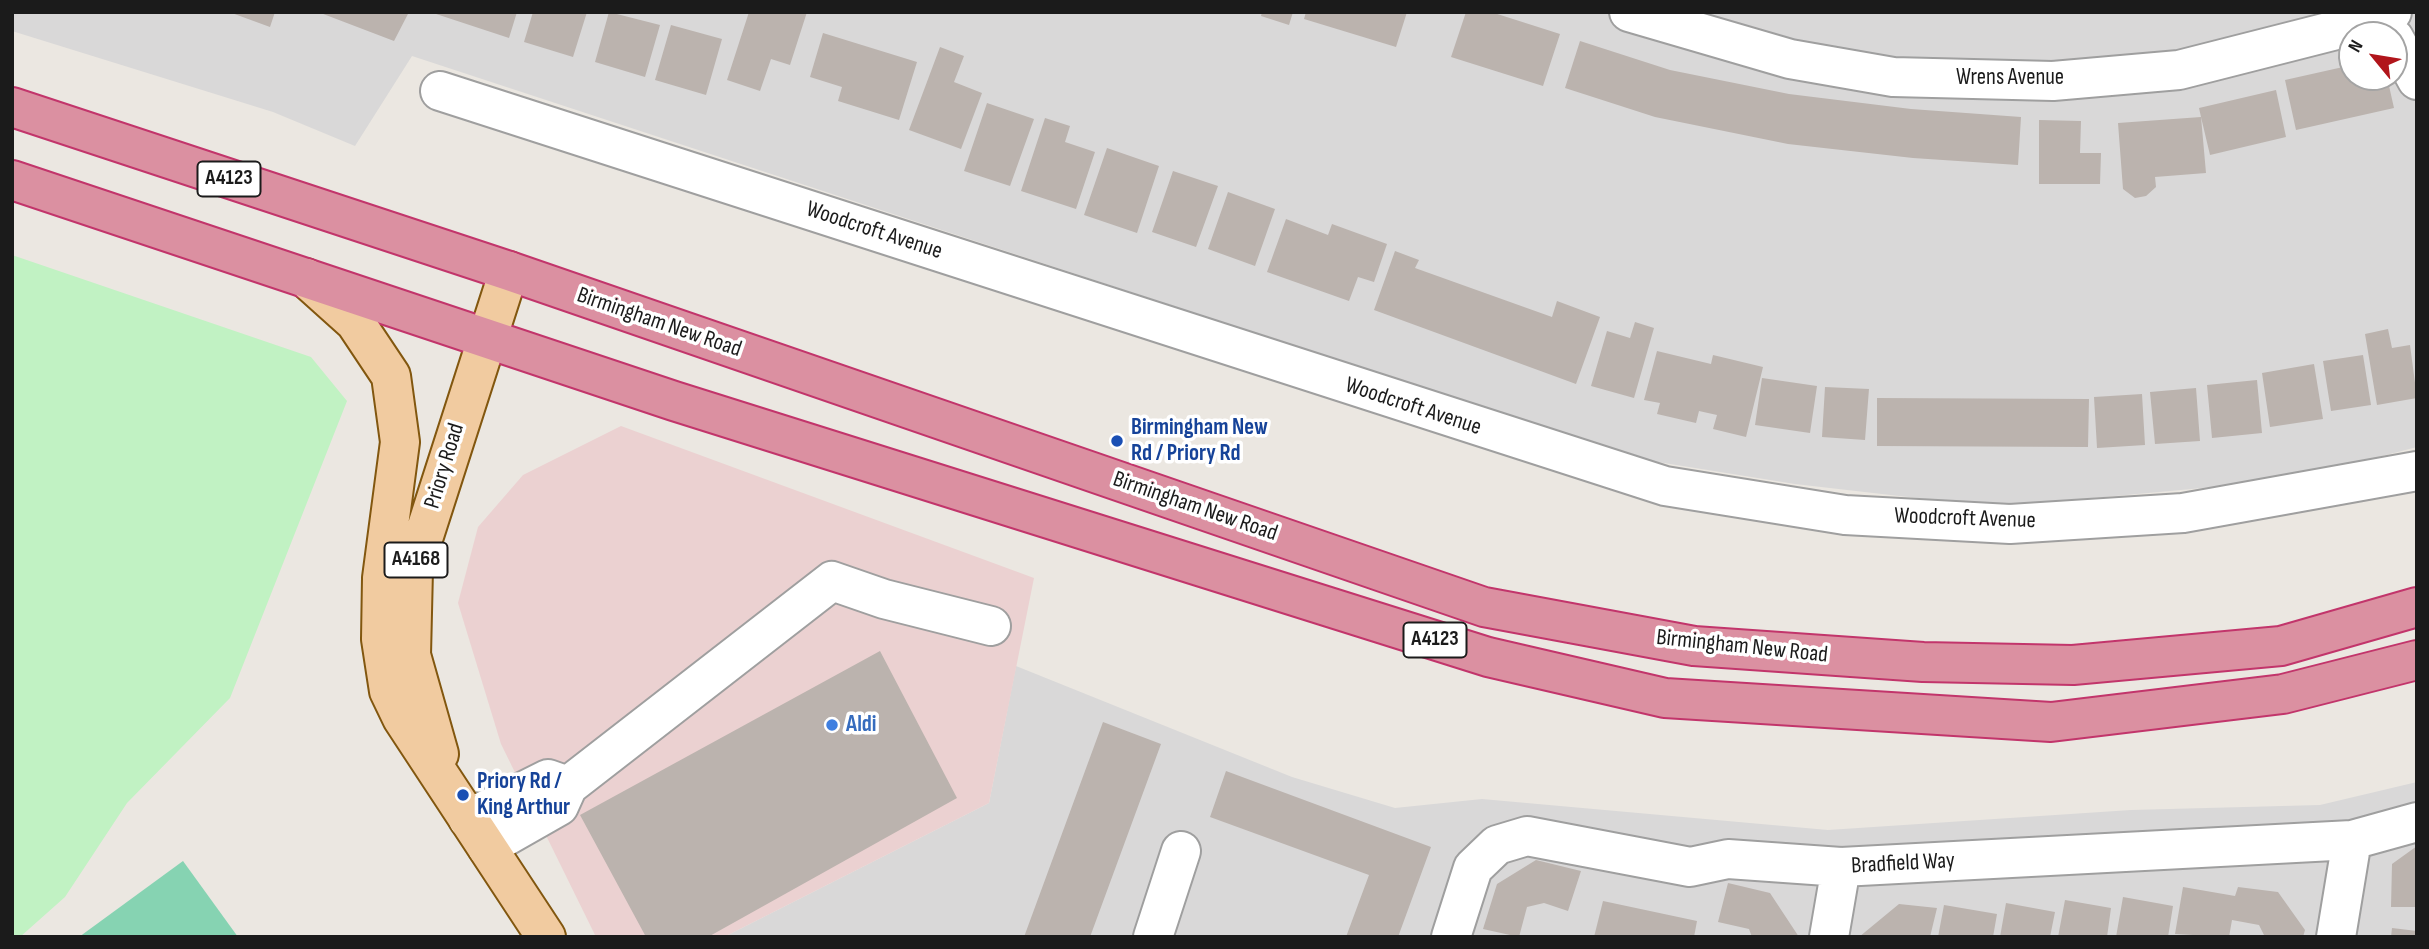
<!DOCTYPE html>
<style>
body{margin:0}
#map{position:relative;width:2429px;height:949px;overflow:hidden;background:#ebe7e1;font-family:"Sofia Sans Condensed",sans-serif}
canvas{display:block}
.frame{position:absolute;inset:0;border:14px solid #1b1b1b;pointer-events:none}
.north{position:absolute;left:2338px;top:21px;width:70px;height:70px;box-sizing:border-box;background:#fff;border:2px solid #a4a4a4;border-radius:50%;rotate:300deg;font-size:19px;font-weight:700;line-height:28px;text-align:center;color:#1b1b1b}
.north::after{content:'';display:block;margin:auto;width:24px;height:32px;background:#b1151b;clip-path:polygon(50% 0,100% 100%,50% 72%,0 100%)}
</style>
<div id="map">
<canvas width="2429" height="949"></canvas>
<div class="frame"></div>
<div class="north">N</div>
</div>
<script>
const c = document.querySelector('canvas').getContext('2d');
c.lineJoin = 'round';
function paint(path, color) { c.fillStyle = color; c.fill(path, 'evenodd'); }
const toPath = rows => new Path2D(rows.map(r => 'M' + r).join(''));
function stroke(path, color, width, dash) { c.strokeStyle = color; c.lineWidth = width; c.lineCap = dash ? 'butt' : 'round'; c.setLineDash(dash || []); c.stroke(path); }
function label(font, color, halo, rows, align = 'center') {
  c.font = font + ' "Sofia Sans Condensed",sans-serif'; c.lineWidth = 7; c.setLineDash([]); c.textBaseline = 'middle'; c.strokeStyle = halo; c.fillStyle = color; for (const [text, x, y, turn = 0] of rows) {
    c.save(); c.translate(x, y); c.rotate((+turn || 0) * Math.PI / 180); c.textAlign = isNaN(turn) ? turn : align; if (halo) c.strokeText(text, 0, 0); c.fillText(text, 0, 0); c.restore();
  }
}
paint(toPath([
 [12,12,2417,12,2417,447,2290,480,1995,507,1795,484,1639,459,412,56,355,146,273,112,12,31],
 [2352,35,2394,35,2394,77,2352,77],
 [1016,666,1292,777,1395,808,1482,799,1828,830,2131,810,2320,805,2417,782,2417,937,724,937,989,803]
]), '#d9d8d8');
paint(toPath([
 [621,426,1034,578,989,803,724,937,596,937,501,744,458,603,478,527,523,475]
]), '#ebd1d1');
paint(toPath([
 [12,255,311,357,347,401,230,698,127,803,65,897,20,937,12,937]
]), '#c1f2c3');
paint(toPath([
 [183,861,238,937,79,937]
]), '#86d3b2');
paint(toPath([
 [229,12,275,12,270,27],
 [318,12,409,12,394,41],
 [430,12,517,12,509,38],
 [533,12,587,12,573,57,524,42],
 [609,12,660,25,645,77,595,62],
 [749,12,807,12,790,65,771,59,760,91,727,80],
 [1262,12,1293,12,1289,25,1261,16],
 [1306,12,1407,12,1396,47,1304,19],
 [1466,12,1491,12,1560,34,1543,86,1451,57],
 [671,25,722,39,706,95,655,80],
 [823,33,917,62,899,120,838,101,842,87,810,77],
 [1580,41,1670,70,1789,94,1911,109,2021,117,2018,165,1913,158,1788,144,1655,117,1565,88],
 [940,47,964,56,954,82,982,93,961,149,909,130],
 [2352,65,2352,77,2387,77,2394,108,2296,130,2285,80],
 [2276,90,2286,137,2210,155,2201,117,2206,173,2155,177,2156,187,2146,196,2135,198,2123,189,2118,123,2201,117,2199,108],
 [987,103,1034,119,1010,186,964,171],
 [1045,118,1070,126,1065,142,1095,152,1076,209,1021,191],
 [2039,120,2081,121,2080,153,2101,153,2100,184,2039,184],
 [1107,148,1159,166,1137,233,1084,215],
 [1173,171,1218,186,1196,247,1152,232],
 [1228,192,1275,209,1255,266,1208,249],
 [1286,219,1328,235,1332,224,1387,244,1374,282,1358,277,1349,301,1267,272],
 [1395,251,1419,260,1415,268,1552,317,1557,301,1600,317,1576,384,1374,310],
 [1635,322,1654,328,1634,398,1591,386,1607,331,1630,338],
 [2388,329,2392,348,2410,345,2417,398,2377,405,2365,334],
 [1657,351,1711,364,1713,355,1763,367,1746,437,1713,429,1717,415,1699,411,1696,423,1657,414,1660,403,1644,400],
 [2363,355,2371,405,2331,411,2323,361],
 [2314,364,2323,419,2270,427,2262,373],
 [1762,378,1817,386,1810,433,1755,425],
 [2257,380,2262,433,2212,438,2207,385],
 [1825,387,1869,389,1865,440,1822,437],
 [2196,388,2200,441,2155,444,2150,392],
 [2142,394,2145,445,2097,448,2094,397],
 [1877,398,2089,399,2088,447,1877,446],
 [880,651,957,798,708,937,646,937,580,815],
 [1103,722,1161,744,1090,937,1024,937],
 [1226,771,1431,847,1398,937,1346,937,1369,875,1210,817],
 [2417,846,2417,907,2391,907,2392,864],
 [1536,860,1581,871,1568,911,1544,903,1527,907,1519,937,1483,929,1497,884],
 [1728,883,1770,893,1799,937,1752,937,1749,929,1718,922],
 [2183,887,2235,896,2238,887,2278,892,2305,930,2303,937,2265,937,2259,925,2232,920,2229,937,2175,934],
 [2123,897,2173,906,2168,937,2116,937],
 [2065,900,2111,908,2107,937,2058,937],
 [1603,901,1697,921,1694,937,1594,937],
 [2006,903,2055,912,2050,937,2000,937],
 [1899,904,1937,908,1930,937,1859,937],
 [1944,905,1997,914,1993,937,1938,937],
 [2392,928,2417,931,2417,937,2391,937]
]), '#bbb3ae');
const minor = toPath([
 [1629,12,1790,59,1893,77,2053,81,2179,70,2348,27,2392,12],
 [2394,38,2417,80],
 [440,91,1665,486,1845,515,2010,524,2183,513,2417,471],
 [468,819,548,779,568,786],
 [487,847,559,806,568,786,832,581,884,599,991,626],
 [1153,937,1181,851],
 [1451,937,1473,868,1497,845,1527,836,1690,867,1728,859,1841,867,2352,840,2417,822],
 [1829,937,1841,867],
 [2336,937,2352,840]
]);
const major = toPath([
 [306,278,355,322,391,376,400,442,382,578,381,639,389,691,402,718,546,937],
 [439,754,411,655,413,570,509,271]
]);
const highway = toPath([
 [12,107,509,271,1484,607,1694,646,1923,662,2073,665,2281,646,2417,607],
 [12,180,674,401,1488,657,1665,698,2051,722,2283,694,2417,660]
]);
stroke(minor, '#9f9f9f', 42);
stroke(major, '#82570f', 42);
stroke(highway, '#c2356b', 42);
stroke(minor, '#fff', 38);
stroke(major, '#f1cba0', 38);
stroke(highway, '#db90a1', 38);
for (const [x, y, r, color] of [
 [1117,441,7,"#1a4fb4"],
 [832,725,7,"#3f7fe0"],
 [463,795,7,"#1a4fb4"]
]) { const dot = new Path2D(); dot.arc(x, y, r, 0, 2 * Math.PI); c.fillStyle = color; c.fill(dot); stroke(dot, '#fff', 2.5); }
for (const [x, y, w] of [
 [229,179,63],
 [416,560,63],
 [1435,640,63]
]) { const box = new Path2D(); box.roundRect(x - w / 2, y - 17.5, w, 35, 5); c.fillStyle = '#fff'; c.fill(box); stroke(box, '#1b1b1b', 2); }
label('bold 21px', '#1b1b1b', null, [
 ["A4123",229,179],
 ["A4168",416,560],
 ["A4123",1435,640]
]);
label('23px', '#1b1b1b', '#fff', [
 ["Wrens Avenue",2010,78],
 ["Woodcroft Avenue",874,231,18],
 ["Birmingham New Road",659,323,19],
 ["Woodcroft Avenue",1413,407,18],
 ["Priory Road",445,466,-73],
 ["Birmingham New Road",1195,507,19],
 ["Woodcroft Avenue",1965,519,2],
 ["Birmingham New Road",1742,647,6],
 ["Bradfield Way",1903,864,-3]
]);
label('bold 23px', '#164399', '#fff', [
 ["Birmingham New",1131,428],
 ["Rd / Priory Rd",1131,454],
 ["Priory Rd /",477,782],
 ["King Arthur",477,808]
], 'left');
label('bold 23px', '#366cbe', '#fff', [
 ["Aldi",846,725]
], 'left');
</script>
